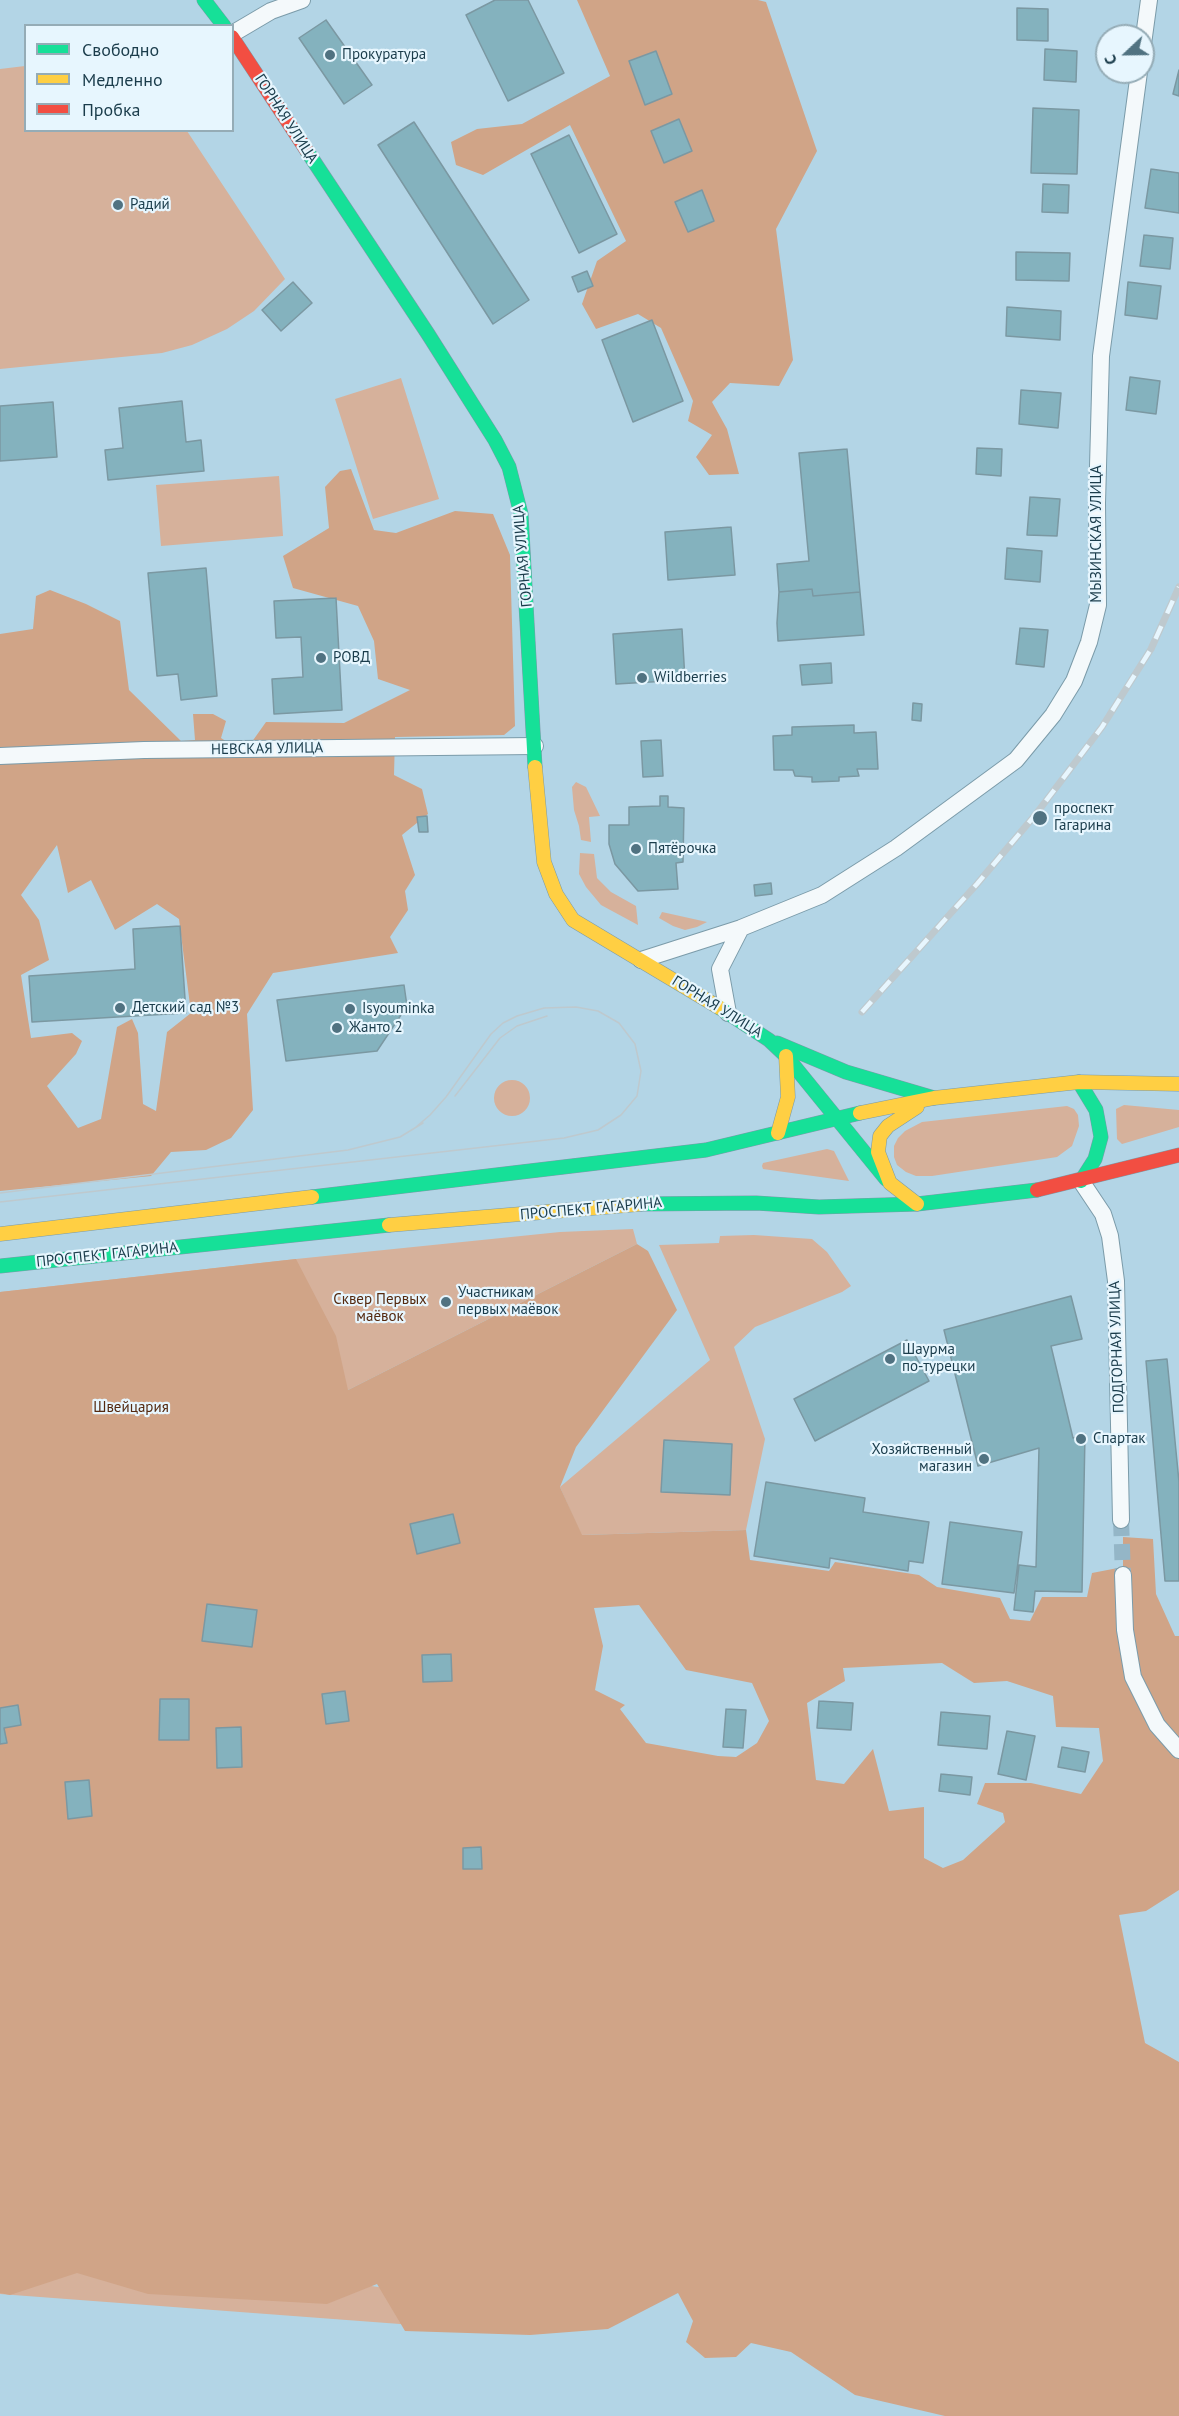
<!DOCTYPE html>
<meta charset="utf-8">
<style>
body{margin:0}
#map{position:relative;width:1179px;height:2416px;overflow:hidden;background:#b3d5e6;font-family:"PT Sans",sans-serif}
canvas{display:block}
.legend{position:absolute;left:24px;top:24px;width:210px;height:108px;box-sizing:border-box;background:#e7f6fe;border:2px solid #95acb6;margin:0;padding:8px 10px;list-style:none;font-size:18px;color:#1a3c4b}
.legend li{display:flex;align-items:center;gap:12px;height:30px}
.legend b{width:30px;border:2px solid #95acb6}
.north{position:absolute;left:1095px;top:24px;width:60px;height:60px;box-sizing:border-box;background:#e7f6fe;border:2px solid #95acb6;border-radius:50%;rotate:248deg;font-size:16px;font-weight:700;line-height:24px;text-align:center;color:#1a3c4b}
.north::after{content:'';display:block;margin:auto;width:21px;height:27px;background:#507281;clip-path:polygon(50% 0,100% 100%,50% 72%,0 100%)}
</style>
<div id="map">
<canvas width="1179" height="2416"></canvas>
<ul class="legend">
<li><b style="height:8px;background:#16e098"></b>Свободно</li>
<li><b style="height:8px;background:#ffcf43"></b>Медленно</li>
<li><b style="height:8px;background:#f24e42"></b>Пробка</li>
</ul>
<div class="north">С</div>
</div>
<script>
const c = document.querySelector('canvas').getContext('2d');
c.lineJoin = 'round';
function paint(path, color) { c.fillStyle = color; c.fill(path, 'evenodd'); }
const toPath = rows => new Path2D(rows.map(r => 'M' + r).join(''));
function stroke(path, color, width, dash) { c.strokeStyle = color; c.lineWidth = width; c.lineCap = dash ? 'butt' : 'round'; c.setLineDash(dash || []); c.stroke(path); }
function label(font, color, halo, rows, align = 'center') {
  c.font = font + ' "PT Sans",sans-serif'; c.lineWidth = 4.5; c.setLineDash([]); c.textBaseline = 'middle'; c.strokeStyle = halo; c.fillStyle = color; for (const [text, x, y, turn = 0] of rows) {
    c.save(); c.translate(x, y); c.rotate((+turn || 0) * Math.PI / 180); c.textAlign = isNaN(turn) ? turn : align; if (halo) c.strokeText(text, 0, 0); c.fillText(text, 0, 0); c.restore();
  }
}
paint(toPath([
 [25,66,26,130,187,131,285,279,254,311,227,329,192,345,162,353,0,369,0,69],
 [401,378,439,499,373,519,335,399],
 [279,476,283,536,161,546,156,485],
 [576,782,586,787,600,816,589,817,591,842,581,840,579,826,574,810,572,787],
 [580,853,594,854,597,878,611,892,636,906,638,925,601,905,586,887,579,874],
 [662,912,707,922,697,927,685,930,673,926,659,918],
 '494 1098a18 18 0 1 1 36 0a18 18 0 1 1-36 0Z',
 [1124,1105,1179,1110,1179,1127,1122,1144,1117,1139,1116,1109],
 [1067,1106,1074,1109,1078,1115,1079,1126,1072,1146,1057,1157,932,1176,916,1176,906,1172,897,1165,894,1157,894,1146,898,1138,905,1131,922,1122],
 [827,1149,834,1151,849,1181,763,1169,762,1166,763,1163],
 [633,1229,637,1244,348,1390,0,1292,296,1259,560,1232],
 [754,1235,812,1239,827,1252,851,1286,842,1292,755,1327,734,1347,765,1439,746,1530,581,1535,560,1487,710,1360,659,1245,719,1243,720,1236],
 [664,1441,732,1444,730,1495,662,1492],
 [0,2232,502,2305,480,2330,0,2294]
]), '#d6b19b');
paint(toPath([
 [577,0,758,0,766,2,817,151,776,229,793,360,779,386,730,383,712,402,727,429,739,474,709,475,696,457,712,435,688,421,693,401,661,328,638,314,596,329,582,304,597,261,626,241,570,125,483,175,456,165,451,142,477,129,522,124,610,76],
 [351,469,374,530,396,533,455,511,493,514,510,555,515,726,504,735,395,737,394,775,422,789,428,814,402,835,415,875,405,891,408,910,390,937,398,953,273,973,247,1014,253,1110,231,1138,206,1150,171,1152,151,1176,0,1191,0,634,33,629,36,596,50,590,86,604,120,621,129,690,181,741,195,740,193,714,213,714,226,721,221,738,244,753,266,722,344,723,410,690,378,679,374,641,358,606,293,588,283,556,329,528,325,487,340,471],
 [57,845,68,893,91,880,115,930,157,904,179,919,191,1013,167,1032,156,1111,143,1104,138,1033,132,1019,117,1027,101,1119,78,1128,47,1086,76,1054,82,1041,72,1033,31,1038,21,975,49,960,39,920,21,895],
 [637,1244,648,1251,677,1310,576,1447,560,1487,582,1535,746,1530,750,1560,829,1571,835,1562,919,1575,937,1587,1000,1598,1010,1619,1030,1621,1042,1597,1087,1597,1092,1573,1123,1567,1123,1537,1153,1539,1156,1594,1175,1636,1179,1636,1179,1890,1146,1911,1119,1915,1145,2043,1179,2062,1179,2416,945,2416,855,2395,791,2352,751,2343,736,2357,705,2358,686,2342,693,2321,678,2293,608,2329,530,2335,405,2331,377,2284,327,2304,148,2294,77,2273,10,2295,0,2293,0,1292,296,1259,336,1336,348,1390],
 [639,1605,686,1670,752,1683,769,1721,757,1743,736,1757,718,1756,646,1743,620,1709,625,1705,595,1690,603,1646,594,1608],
 [942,1663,974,1683,1007,1681,1053,1696,1056,1727,1099,1728,1103,1761,1081,1794,1031,1783,985,1783,977,1804,1003,1813,1005,1822,963,1860,943,1868,924,1858,924,1807,889,1811,873,1749,844,1784,816,1780,807,1703,845,1681,843,1668]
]), '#d0a487');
const building = toPath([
 [495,0,528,0,564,73,508,101,466,15,495,0],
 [1017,8,1048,9,1048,41,1017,40,1017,8],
 [326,20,372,85,344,104,299,38,326,20],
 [1045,49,1077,51,1076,82,1044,80,1045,49],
 [656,51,672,94,645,105,629,61,656,51],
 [1179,70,1179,96,1173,94,1179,70],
 [1033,108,1079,110,1077,174,1031,173,1033,108],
 [679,119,692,151,664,163,651,131,679,119],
 [414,122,529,300,493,324,378,145,414,122],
 [569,135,617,234,579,253,531,154,569,135],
 [1151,169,1179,173,1179,213,1145,208,1151,169],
 [1043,184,1069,185,1068,213,1042,212,1043,184],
 [702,190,714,221,688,232,675,202,702,190],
 [1144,235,1173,238,1170,269,1140,266,1144,235],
 [1016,252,1070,253,1069,281,1016,280,1016,252],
 [587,271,593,286,578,292,572,277,587,271],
 [293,282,312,303,281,331,262,310,293,282],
 [1128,282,1161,286,1157,319,1125,315,1128,282],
 [1007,307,1061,311,1060,340,1006,336,1007,307],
 [652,320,683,401,633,422,602,340,652,320],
 [1130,377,1160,381,1156,414,1126,410,1130,377],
 [1021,390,1061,393,1058,428,1019,424,1021,390],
 [182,401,186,442,201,440,204,471,108,480,105,450,123,448,119,408,182,401],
 [53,402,57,457,0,461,0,406,53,402],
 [977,448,1002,449,1001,476,976,474,977,448],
 [847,449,860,592,813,596,812,589,779,592,777,564,809,561,799,453,847,449],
 [1030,497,1060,499,1057,536,1027,535,1030,497],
 [731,527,735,575,668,580,665,532,731,527],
 [1007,548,1042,551,1040,582,1005,579,1007,548],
 [206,568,217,696,181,700,178,674,157,676,148,573,206,568],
 [812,589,813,596,860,592,864,635,778,641,777,623,779,592,812,589],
 [336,598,342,710,274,714,272,679,303,677,301,637,276,638,274,601,336,598],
 [1020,628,1048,630,1044,667,1016,664,1020,628],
 [682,629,685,680,616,684,613,634,682,629],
 [831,663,832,683,802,685,800,665,831,663],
 [913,703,922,704,921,721,912,720,913,703],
 [854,725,854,733,876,732,878,769,857,769,859,776,839,777,839,781,812,782,812,777,795,776,793,770,774,770,773,736,792,735,792,727,854,725],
 [661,740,663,776,643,777,641,741,661,740],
 [660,796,668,796,668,807,684,808,683,862,676,863,678,889,638,891,615,864,609,844,609,825,629,825,629,807,660,806,660,796],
 [427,816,428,832,419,832,417,817,427,816],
 [771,883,772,894,755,896,754,885,771,883],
 [180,926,186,1013,32,1022,29,976,135,969,133,929,180,926],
 [404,985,407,1006,377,1051,286,1061,277,1000,404,985],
 [1071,1296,1082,1339,1051,1346,1073,1438,1085,1434,1082,1592,1035,1591,1033,1612,1014,1610,1019,1565,1036,1567,1039,1448,978,1466,944,1330,1071,1296],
 [907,1340,929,1381,815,1441,794,1399,907,1340],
 [1167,1359,1179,1482,1179,1581,1165,1581,1146,1361,1167,1359],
 [664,1440,732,1444,730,1495,661,1492,664,1440],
 [766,1482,865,1498,863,1512,929,1522,923,1563,909,1561,908,1571,830,1558,829,1568,754,1556,766,1482],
 [453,1514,460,1543,417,1554,410,1524,453,1514],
 [950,1522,1022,1532,1014,1593,942,1584,950,1522],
 [207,1604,257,1610,252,1647,202,1641,207,1604],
 [451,1654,452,1681,423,1682,422,1655,451,1654],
 [345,1691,349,1721,326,1724,322,1694,345,1691],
 [160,1699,189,1699,189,1740,159,1740,160,1699],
 [819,1701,853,1703,851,1730,817,1728,819,1701],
 [18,1705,21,1725,4,1728,7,1743,0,1744,0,1708,18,1705],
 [726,1709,746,1710,743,1748,723,1747,726,1709],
 [941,1712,990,1716,987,1749,938,1745,941,1712],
 [241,1727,242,1767,217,1768,216,1728,241,1727],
 [1007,1731,1035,1736,1026,1780,998,1774,1007,1731],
 [1062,1747,1089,1752,1085,1772,1058,1767,1062,1747],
 [941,1774,972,1777,970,1795,939,1791,941,1774],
 [89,1780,92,1816,68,1819,65,1782,89,1780],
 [481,1847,482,1869,463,1869,463,1848,481,1847]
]);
paint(building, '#84b2be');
stroke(building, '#7b98a2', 1.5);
stroke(toPath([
 [1121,1520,1123,1575]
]), '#94b6c7', 16, [16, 8]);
const street = toPath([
 [232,34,271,11,302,0],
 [1143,44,1149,0],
 [0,756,144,750,535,746],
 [641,960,741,928,822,895,896,848,1016,760,1053,715,1074,681,1089,642,1098,605,1097,503,1101,356,1139,72],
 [728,1013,720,969,741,928],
 [1081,1181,1103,1214,1110,1236,1116,1281,1121,1520],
 [1123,1575,1125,1630,1133,1677,1157,1725,1179,1750]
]);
const fast = toPath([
 [204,0,224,26],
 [307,151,428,334,495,440,509,467,521,514,535,767],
 [720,1008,769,1040,786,1056,886,1179],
 [777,1043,846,1072,934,1098],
 [1079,1082,1096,1110,1101,1137,1095,1159,1081,1181],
 [312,1197,706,1150,860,1113],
 [641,1204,756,1203,819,1207,917,1204,1037,1190],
 [0,1266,389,1225]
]);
const slow = toPath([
 [535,767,544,862,556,894,573,920,720,1008],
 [917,1107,888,1126,880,1136,878,1152,890,1183,917,1204],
 [860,1113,934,1098,1079,1082,1179,1084],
 [778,1133,788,1097,786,1056],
 [389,1225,641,1204],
 [0,1234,312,1197]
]);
const jam = toPath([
 [232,37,307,151],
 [1037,1190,1179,1155]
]);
stroke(street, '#7b9ba9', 18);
stroke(fast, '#7b9ba9', 15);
stroke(slow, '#7b9ba9', 15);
stroke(jam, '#7b9ba9', 15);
stroke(street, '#f4f9fb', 16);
stroke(fast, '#16e098', 14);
stroke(slow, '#ffcf43', 14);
stroke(jam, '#f24e42', 14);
stroke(toPath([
 [455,1096,500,1038,517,1026,547,1016],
 [0,1193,348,1150,400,1137,423,1123],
 [0,1202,564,1138,598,1130,621,1115,637,1096,641,1071,635,1044,619,1023,598,1011,576,1007,544,1008,517,1016,503,1023,491,1034,446,1097,430,1115,416,1127]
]), '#bec9ce', 1.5);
const rail = toPath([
 [862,1012,977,884,1036,814,1102,727,1151,649,1179,587]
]);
stroke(rail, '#bec9ce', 7);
stroke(rail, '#e7f6fe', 4.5, [14]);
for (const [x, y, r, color] of [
 [330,55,6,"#507281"],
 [118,205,6,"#507281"],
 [321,658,6,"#507281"],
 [642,678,6,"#507281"],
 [1040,818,8,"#507281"],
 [636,849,6,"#507281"],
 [120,1008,6,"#507281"],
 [350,1009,6,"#507281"],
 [337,1028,6,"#507281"],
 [446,1302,6,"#507281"],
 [890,1359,6,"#507281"],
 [1081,1439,6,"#507281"],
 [984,1459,6,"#507281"]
]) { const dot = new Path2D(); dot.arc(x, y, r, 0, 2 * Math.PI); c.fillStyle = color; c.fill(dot); stroke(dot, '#e7f6fe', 2); }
label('15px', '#1a3c4b', '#e7f6fe', [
 ["Прокуратура",342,55],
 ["Радий",130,205],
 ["РОВД",333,658],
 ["Wildberries",654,678],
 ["проспект",1054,809],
 ["Гагарина",1054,826],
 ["Пятёрочка",648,849],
 ["Детский сад №3",132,1008],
 ["Isyouminka",362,1009],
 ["Жанто 2",349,1028],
 ["Участникам",458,1293],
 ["первых маёвок",458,1310],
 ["Шаурма",902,1350],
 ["по-турецки",902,1367],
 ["Спартак",1093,1439],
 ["Хозяйственный",972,1450,"right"],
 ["магазин",972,1467,"right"]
], 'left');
label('15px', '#1a3c4b', '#e7f6fe', [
 ["ГОРНАЯ УЛИЦА",286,119,57],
 ["МЫЗИНСКАЯ УЛИЦА",1097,534,-90],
 ["ГОРНАЯ УЛИЦА",523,556,-95],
 ["НЕВСКАЯ УЛИЦА",267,749,-1],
 ["ГОРНАЯ УЛИЦА",717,1007,32],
 ["ПРОСПЕКТ ГАГАРИНА",591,1209,-5],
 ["ПРОСПЕКТ ГАГАРИНА",107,1255,-6],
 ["ПОДГОРНАЯ УЛИЦА",1117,1347,-92]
]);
label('15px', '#54290f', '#e7f6fe', [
 ["Сквер Первых",380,1300],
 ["маёвок",380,1317],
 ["Швейцария",131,1408]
]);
</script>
